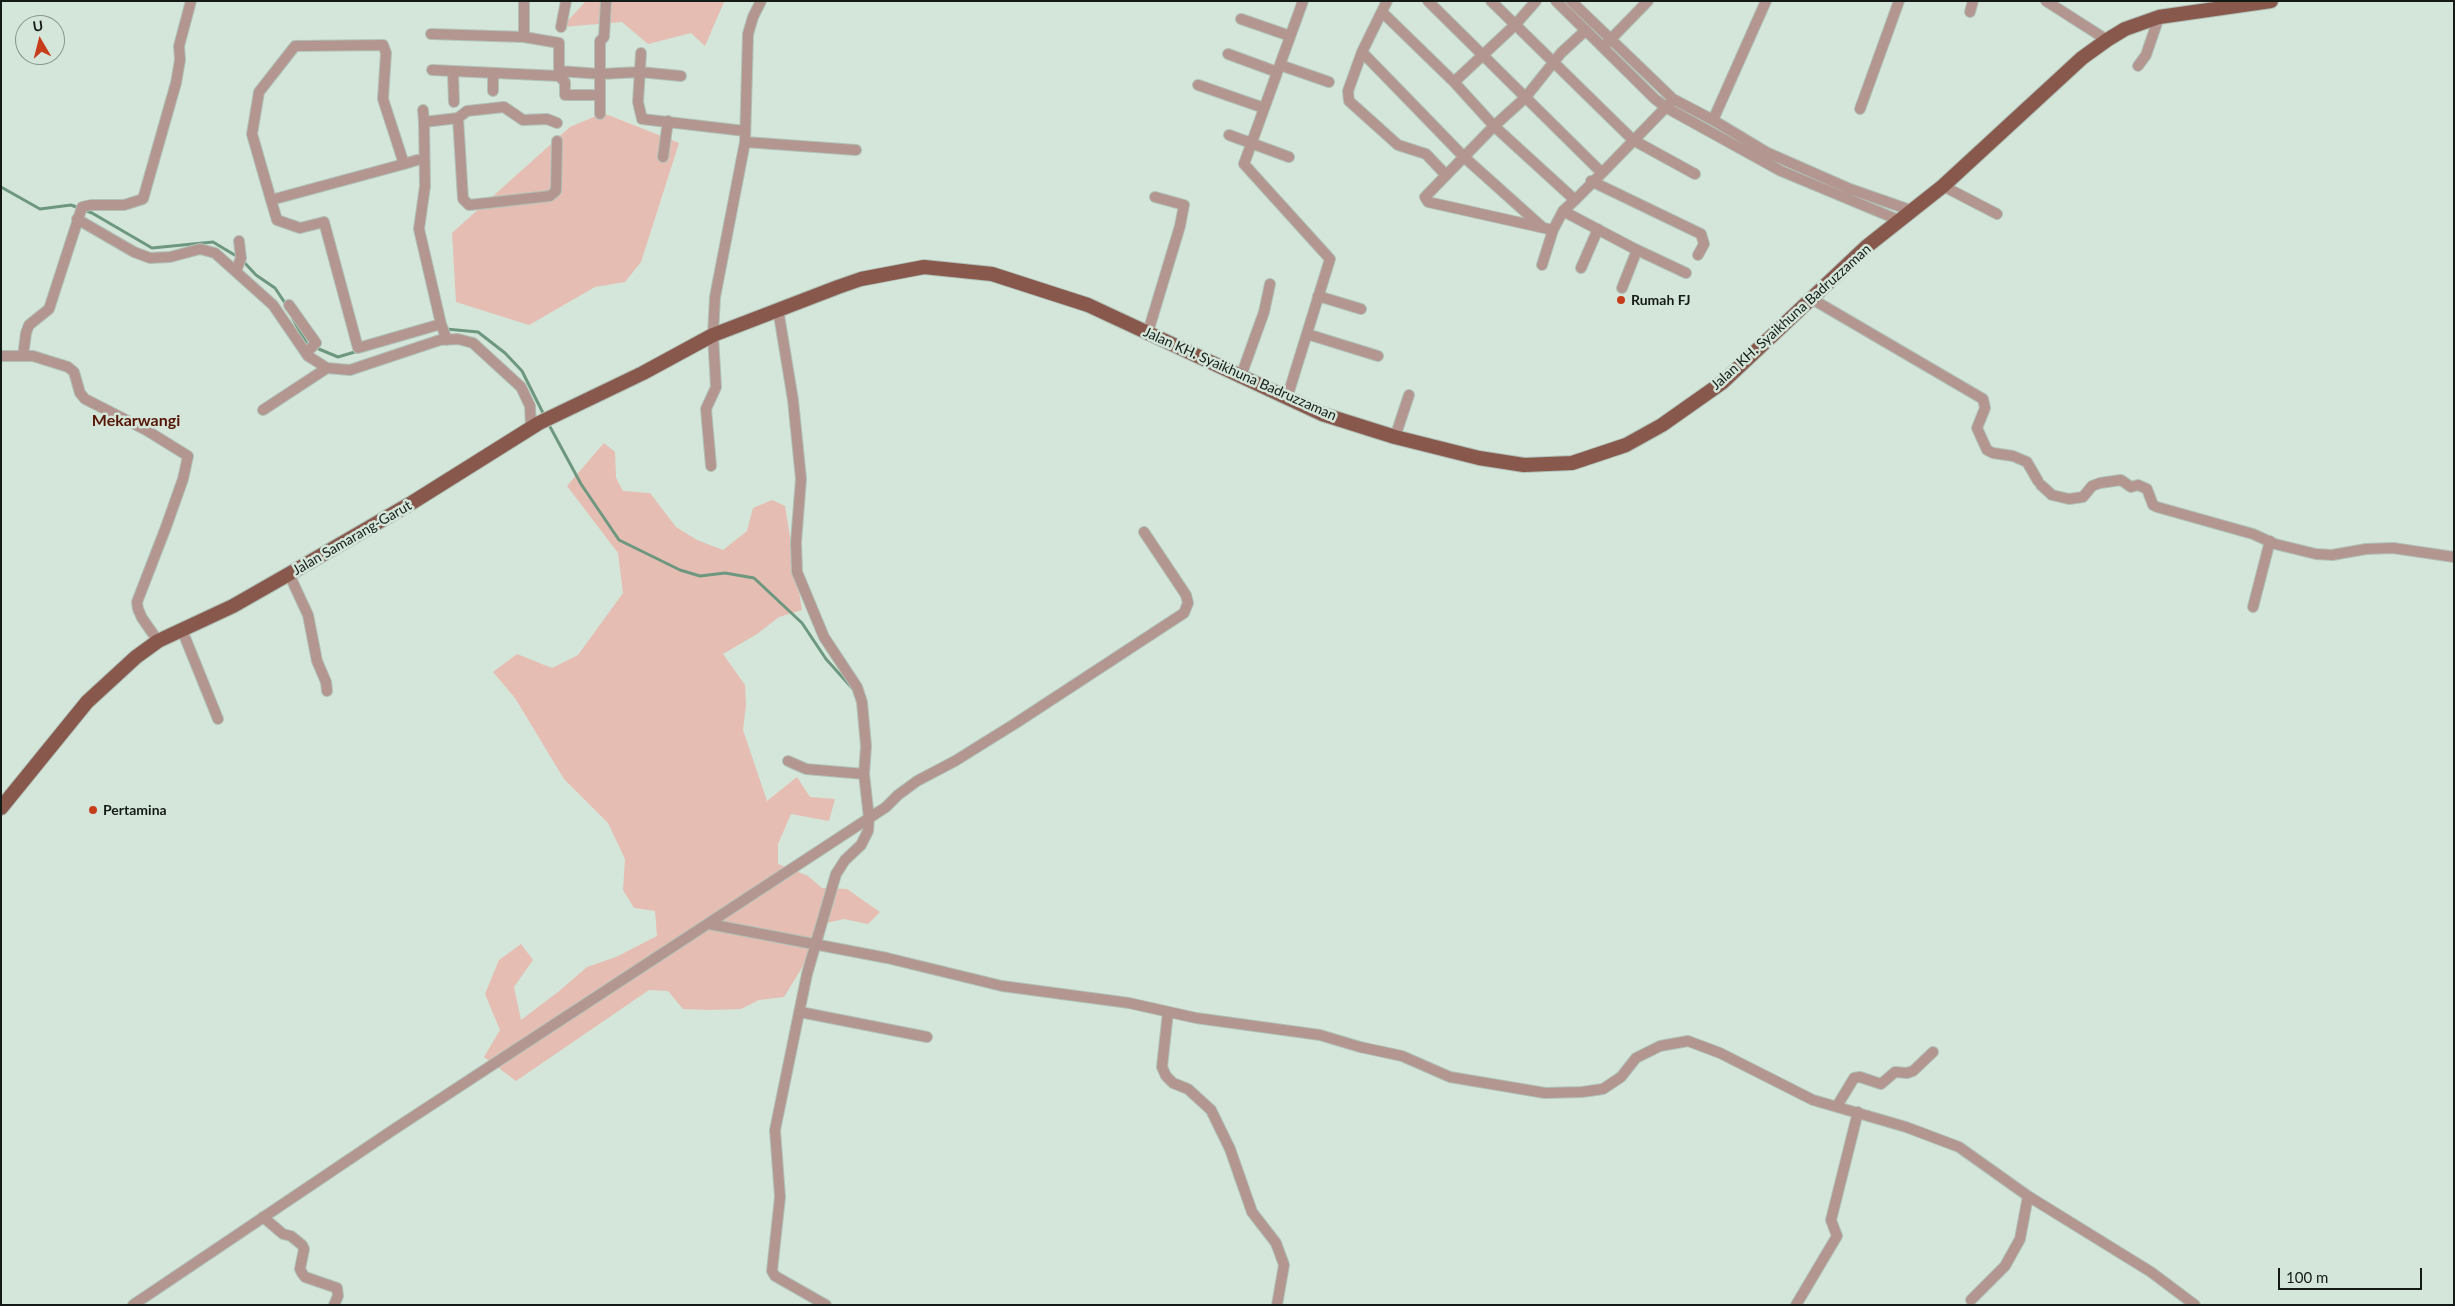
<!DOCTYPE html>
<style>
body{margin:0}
#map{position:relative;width:2455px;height:1306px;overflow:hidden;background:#d4e6da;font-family:Lato,sans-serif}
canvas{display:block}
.frame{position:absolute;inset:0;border:2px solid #141b17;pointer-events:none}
.north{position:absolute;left:15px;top:15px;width:50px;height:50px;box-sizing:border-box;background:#d4e6da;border:1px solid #87958c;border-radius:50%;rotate:352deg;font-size:14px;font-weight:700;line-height:20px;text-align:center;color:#141b17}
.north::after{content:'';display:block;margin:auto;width:18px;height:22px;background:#c73d1c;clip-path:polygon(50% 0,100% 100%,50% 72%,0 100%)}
.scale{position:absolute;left:2278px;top:1268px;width:144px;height:22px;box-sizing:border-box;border:2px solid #141b17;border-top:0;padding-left:6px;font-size:15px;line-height:18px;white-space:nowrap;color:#141b17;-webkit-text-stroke:4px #d4e6da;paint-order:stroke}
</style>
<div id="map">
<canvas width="2455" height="1306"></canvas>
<div class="frame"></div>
<div class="north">U</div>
<div class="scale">100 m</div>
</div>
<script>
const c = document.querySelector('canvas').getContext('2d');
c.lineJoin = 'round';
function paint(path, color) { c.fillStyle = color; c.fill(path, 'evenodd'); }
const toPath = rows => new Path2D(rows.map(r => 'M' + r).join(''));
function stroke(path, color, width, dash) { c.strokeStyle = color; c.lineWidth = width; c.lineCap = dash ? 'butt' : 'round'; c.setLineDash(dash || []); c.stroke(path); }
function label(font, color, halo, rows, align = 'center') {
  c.font = font + ' Lato,sans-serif'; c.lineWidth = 5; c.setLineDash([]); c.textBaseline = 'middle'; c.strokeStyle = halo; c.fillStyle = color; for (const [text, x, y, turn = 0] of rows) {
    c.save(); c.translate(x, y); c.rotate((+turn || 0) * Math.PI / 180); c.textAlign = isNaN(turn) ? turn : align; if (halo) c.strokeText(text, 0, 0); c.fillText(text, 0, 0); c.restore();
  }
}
paint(toPath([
 [586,1,723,1,724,2,705,46,691,33,648,44,622,22,562,27],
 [603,113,679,143,641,262,625,282,595,287,529,325,456,302,452,233,570,127],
 [604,443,615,452,616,478,623,491,650,493,676,527,697,540,723,550,747,531,753,508,772,500,785,506,802,610,779,617,757,634,723,654,745,685,746,705,743,730,767,801,797,777,810,797,835,799,829,821,791,814,778,844,778,864,808,876,822,888,847,889,880,912,868,924,844,919,822,924,803,966,784,997,759,1000,741,1009,710,1010,683,1009,668,991,649,990,516,1081,484,1057,500,1030,485,994,499,960,521,944,533,960,514,987,521,1020,558,992,587,967,616,957,657,936,655,911,634,908,623,890,625,859,608,823,564,779,515,698,493,672,517,654,552,668,578,655,623,593,618,553,567,486]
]), '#e5bdb2');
stroke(toPath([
 [1,187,40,209,71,205,92,213,152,248,213,242,238,257],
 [243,261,256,275,275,288,287,306],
 [293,319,307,344,338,357,358,351],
 [446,329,478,332,505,353,522,371,544,415],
 [548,423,581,484,619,540,680,570,700,576,725,573,754,578,802,623,826,659,852,688]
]), '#6d987f', 3);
const minor = toPath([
 [524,1,524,37],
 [1387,1,1362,52,1348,91,1349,101,1398,145,1426,154,1446,175],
 [1428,1,1602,173,1670,103],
 [1491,1,1633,140,1695,174],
 [1536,1,1515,25,1454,82,1494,126,1525,98,1561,53,1586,30],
 [1556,1,1655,99,1667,108,1781,171,1901,221],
 [1571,1,1673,99,1713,120,1766,152,1850,189,1913,211],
 [2046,1,2107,40],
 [1382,12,1454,82],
 [1970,12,1973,1],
 [1241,19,1290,36],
 [561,27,566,1],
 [431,34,524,37,559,43,559,71,601,74,640,72,681,76],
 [1607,43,1648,1],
 [1362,52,1464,157,1541,226],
 [641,53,638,102,642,119,745,131],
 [1228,54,1277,72],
 [1280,65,1329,82],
 [2138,66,2146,55,2159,17],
 [432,70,559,76],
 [559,71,559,76,565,82,565,95,600,95],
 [453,73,454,102],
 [1198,85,1264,108],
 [493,91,493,73],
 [1860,109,1899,1],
 [423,110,424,122],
 [600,114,600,41,604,37,606,1],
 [458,118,463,199,469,205,550,196,556,191,557,141],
 [1713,120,1766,1],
 [1229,135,1289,157],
 [745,142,856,150],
 [663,157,668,121],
 [404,164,417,160],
 [1591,181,1701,234,1704,244,1698,255],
 [1943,186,1997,214],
 [271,200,252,134,259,92,295,46,383,45,386,53,383,99,404,164,271,200,277,220,300,228,324,222,358,348,441,324],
 [1575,200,1563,211,1553,230,1428,202,1425,197,1494,126,1575,200,1602,173],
 [1563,211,1633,248,1686,273],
 [77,219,134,252,150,258,170,257,200,249,215,253,273,305,308,356,327,368,350,370,440,340,458,339,473,343,521,387,530,406,531,428],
 [1542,265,1553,230],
 [1581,268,1598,229],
 [236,271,241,258,239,241],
 [1622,288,1637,250],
 [1318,296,1361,309],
 [1812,299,1983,399,1985,408,1977,428,1987,450,1993,453,2013,456,2027,462,2038,481],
 [289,305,316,343,306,353],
 [778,309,793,400,801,479,796,542,797,572,824,637,857,687,862,702,866,746,864,774,869,818,868,831,861,845,845,860,836,874,807,974,775,1130,780,1197,772,1271,775,1276,826,1305],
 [1148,332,1180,226,1184,205,1155,197],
 [1307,334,1378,356],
 [447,340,441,324,419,229,425,186,424,122,458,118,467,111,504,107,523,120,547,119,557,123],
 [1,356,33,356,68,367,74,372,80,393,85,399,146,430,188,456,183,479,166,527,137,602,138,609,142,618,158,641],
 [23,356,26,333,29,325,49,309,82,207,91,205,124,205,143,199,176,83,180,60,179,46,191,1],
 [1241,376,1264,312,1270,284],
 [1287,398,1330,259,1244,164,1303,1],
 [263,410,327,368],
 [1395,437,1409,395],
 [711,466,706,409,716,387,713,335,715,297,745,142,748,34,753,17,761,1],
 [2041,485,2052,495,2069,499,2083,497,2092,486,2100,483,2121,480,2131,487,2138,485,2147,489,2153,505,2157,507,2253,534,2275,544,2316,554,2332,555,2366,549,2393,548,2454,557],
 [289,574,308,615,317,661,326,682,327,691],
 [2253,607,2270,541],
 [182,630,218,719],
 [788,761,806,769,864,774],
 [709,924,887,958,1002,986,1129,1003,1196,1018,1320,1035,1360,1047,1402,1056,1450,1077,1545,1093,1582,1092,1603,1089,1621,1077,1636,1058,1660,1046,1688,1041,1720,1053,1813,1100,1906,1127,1959,1147,2028,1196,2151,1272,2195,1305],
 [800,1012,927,1037],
 [1168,1012,1162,1067,1166,1076,1173,1083,1188,1089,1211,1110,1230,1149,1252,1212,1276,1243,1284,1265,1277,1305],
 [1837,1106,1854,1078,1860,1077,1881,1084,1895,1072,1907,1073,1913,1071,1933,1052],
 [263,1217,283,1234,291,1236,302,1245,304,1249,300,1269,302,1273,305,1277,337,1288,338,1296,334,1305],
 [1971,1300,2005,1266,2020,1239,2028,1196],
 [133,1305,393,1130,886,807,898,795,917,781,955,761,1016,723,1184,613,1188,603,1186,595,1144,532],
 [1796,1305,1837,1236,1831,1220,1858,1112]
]);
const major = toPath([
 [1,808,87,702,136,657,158,641,233,606,289,574,413,502,539,423,643,373,713,335,838,287,861,279,924,267,992,274,1088,305,1322,414,1395,437,1479,458,1524,465,1572,463,1626,445,1662,425,1723,382,1866,247,1943,186,2082,58,2107,40,2125,29,2159,17,2271,1]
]);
stroke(minor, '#b1c1b7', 12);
stroke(major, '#b1c1b7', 16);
stroke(minor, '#b2968f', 10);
stroke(major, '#88584d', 14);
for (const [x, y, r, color] of [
 [1621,300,5,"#c73d1c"],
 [93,810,5,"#c73d1c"]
]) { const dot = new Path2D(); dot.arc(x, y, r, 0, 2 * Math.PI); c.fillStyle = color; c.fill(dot); stroke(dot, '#d4e6da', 2); }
label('bold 14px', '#141b17', '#d4e6da', [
 ["Rumah FJ",1631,300],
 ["Pertamina",103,810]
], 'left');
label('14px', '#141b17', '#d4e6da', [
 ["Jalan KH. Syaikhuna Badruzzaman",1791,317,-42],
 ["Jalan KH. Syaikhuna Badruzzaman",1240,374,24],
 ["Jalan Samarang-Garut",352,538,-30]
]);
label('bold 16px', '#561405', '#d4e6da', [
 ["Mekarwangi",136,421]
]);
</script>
